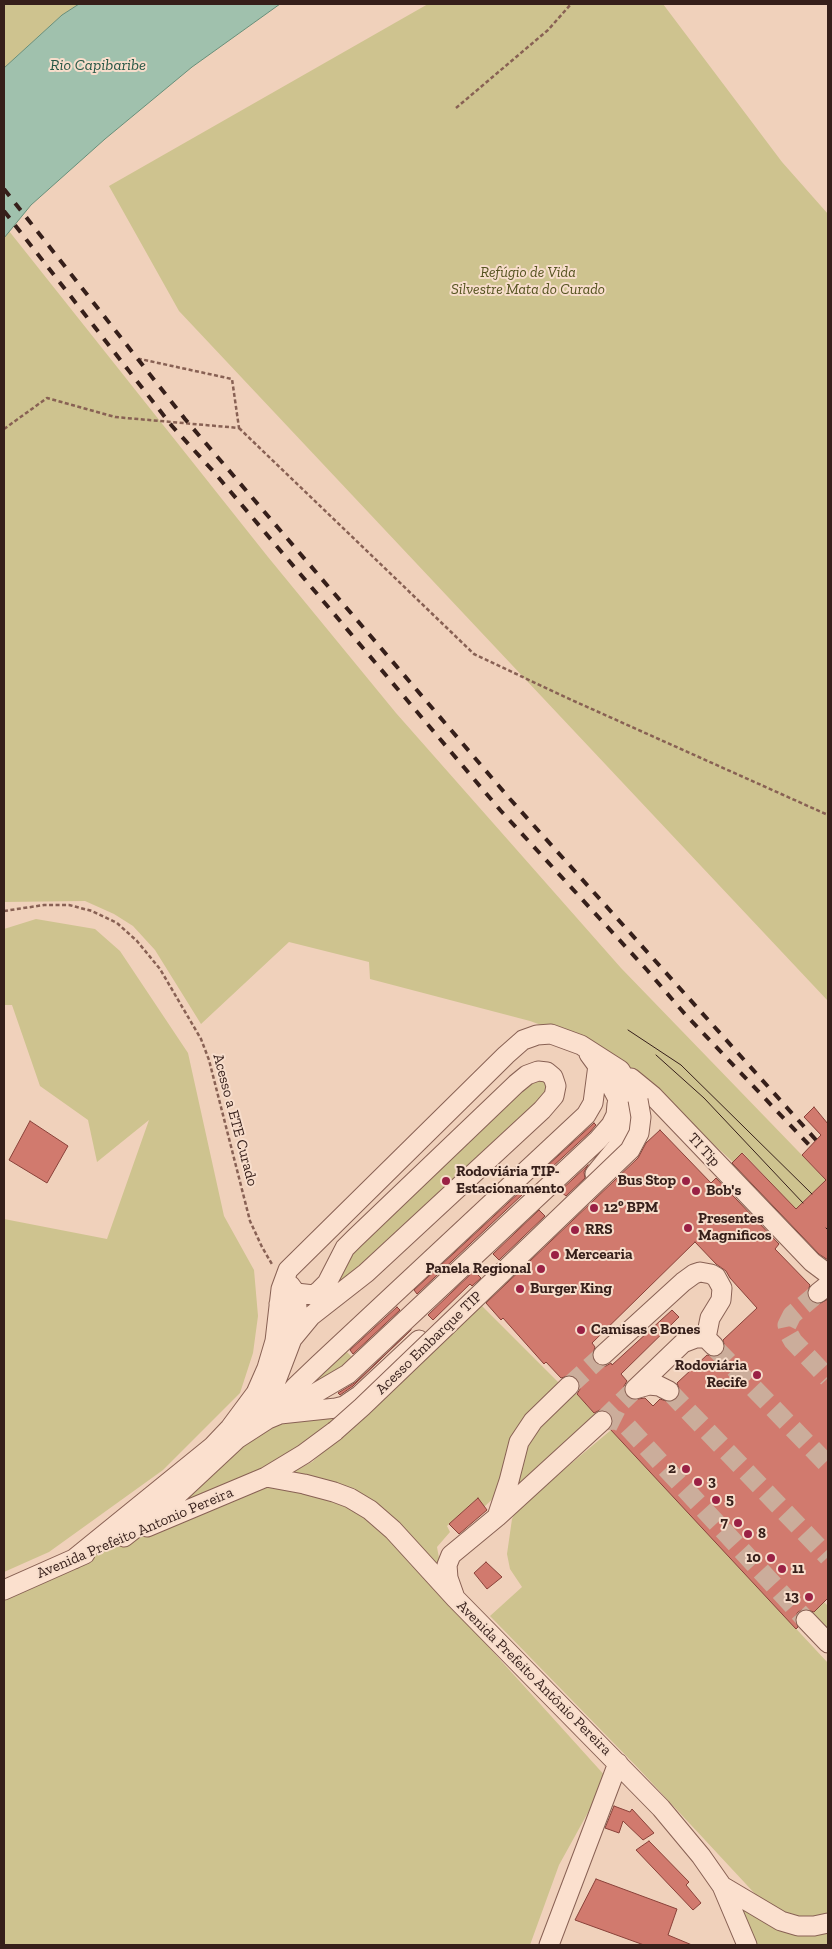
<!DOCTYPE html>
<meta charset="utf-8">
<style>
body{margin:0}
#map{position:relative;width:832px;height:1949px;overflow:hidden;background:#f0d1bb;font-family:"Zilla Slab",serif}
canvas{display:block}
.frame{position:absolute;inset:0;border:5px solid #361f1a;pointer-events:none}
</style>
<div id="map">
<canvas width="832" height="1949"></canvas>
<div class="frame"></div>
</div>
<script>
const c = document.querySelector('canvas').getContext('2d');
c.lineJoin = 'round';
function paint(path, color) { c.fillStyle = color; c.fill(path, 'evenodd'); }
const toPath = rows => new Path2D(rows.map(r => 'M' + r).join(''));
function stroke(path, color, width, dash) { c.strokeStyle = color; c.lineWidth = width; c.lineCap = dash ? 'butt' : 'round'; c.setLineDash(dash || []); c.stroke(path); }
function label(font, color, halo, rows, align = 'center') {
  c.font = font + ' "Zilla Slab",serif'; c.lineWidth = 4; c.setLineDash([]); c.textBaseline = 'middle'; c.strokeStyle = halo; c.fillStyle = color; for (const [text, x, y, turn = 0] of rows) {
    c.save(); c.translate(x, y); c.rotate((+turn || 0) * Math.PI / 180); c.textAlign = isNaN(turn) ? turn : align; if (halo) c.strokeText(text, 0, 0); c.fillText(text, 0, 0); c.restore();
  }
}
paint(toPath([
 [4,4,79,4,62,15,4,68],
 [428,4,663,4,782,162,828,214,828,1001,179,311,109,186],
 [9,231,268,557,396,713,621,968,826,1180,796,1209,743,1153,733,1162,675,1109,569,1035,530,1021,370,979,369,962,289,942,201,1024,155,950,133,926,114,914,85,901,4,902,4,238],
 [36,919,95,929,120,951,188,1053,224,1216,254,1270,258,1316,253,1353,240,1393,163,1470,49,1552,4,1572,4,1219,107,1239,149,1120,97,1162,88,1120,40,1086,12,1005,4,1005,4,929],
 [543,1075,553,1086,459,1183,335,1287,347,1255,530,1077],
 [480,1304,564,1388,521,1431,500,1492,484,1507,477,1499,447,1526,450,1532,437,1547,443,1580,405,1533,284,1476,312,1462,333,1443],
 [345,1350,357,1362,295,1393],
 [572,1389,600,1419,516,1494,521,1456,530,1430],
 [347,1413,263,1474,181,1502,213,1469,267,1426],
 [611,1430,828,1663,828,1920,813,1924,771,1911,638,1768,490,1616,522,1587,510,1569,507,1554,512,1519,517,1509],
 [266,1486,339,1500,374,1520,607,1778,559,1865,530,1945,4,1945,4,1595,129,1536],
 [824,1602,828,1606,828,1639,808,1618],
 [734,1900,828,1929,828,1945,752,1945]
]), '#cec38f');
const water = toPath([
 [79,4,280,4,192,67,105,139,31,205,4,238,4,68,62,15,79,4]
]);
paint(water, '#a0c1ad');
stroke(water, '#678e79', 1);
const building = toPath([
 [814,1107,828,1124,828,1260,819,1254,732,1163,742,1153,796,1209,826,1180,802,1155,821,1135,804,1117,814,1107],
 [30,1121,68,1146,47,1183,9,1160,30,1121],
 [594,1123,596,1125,590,1132,550,1169,547,1166,594,1123],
 [660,1130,711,1183,716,1178,779,1244,775,1249,810,1285,807,1294,810,1300,819,1304,828,1299,828,1598,814,1612,804,1609,798,1612,795,1617,798,1627,796,1629,610,1429,613,1419,610,1413,600,1410,594,1413,577,1394,580,1389,577,1379,572,1375,561,1378,546,1362,544,1364,503,1318,501,1320,486,1303,638,1158,646,1143,660,1130],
 [695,1242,716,1264,726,1271,730,1278,757,1308,723,1340,725,1348,722,1354,716,1357,707,1355,677,1383,680,1391,676,1400,669,1402,660,1399,653,1406,645,1398,631,1400,624,1393,624,1386,627,1381,621,1374,679,1317,672,1310,612,1365,611,1363,606,1366,600,1366,595,1363,592,1357,595,1347,592,1343,695,1242],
 [588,1165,584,1172,585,1178,566,1196,560,1191,588,1165],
 [521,1191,523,1194,417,1294,414,1290,521,1191],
 [539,1210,545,1216,499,1260,493,1254,539,1210],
 [474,1271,481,1278,472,1286,470,1284,433,1320,428,1315,474,1271],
 [397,1307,400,1310,353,1354,350,1350,397,1307],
 [411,1330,353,1386,340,1395,338,1393,356,1382,411,1330],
 [478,1498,487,1510,459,1534,449,1524,478,1498],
 [486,1562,502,1577,487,1589,474,1573,486,1562],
 [614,1806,630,1812,632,1809,654,1833,643,1840,623,1821,619,1833,605,1828,614,1806],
 [649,1841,689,1882,686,1885,701,1903,693,1910,636,1850,649,1841],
 [596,1879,677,1909,668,1935,692,1945,644,1945,575,1920,596,1879]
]);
paint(building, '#d17a6e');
stroke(building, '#894139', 1);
stroke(toPath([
 [818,1293,792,1315,787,1325,789,1334,793,1341,828,1378],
 [715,1348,828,1465],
 [569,1386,603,1355],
 [669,1391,828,1557],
 [602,1421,616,1420,626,1425,806,1620],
 [602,1421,635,1389]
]), '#cbad9b', 19, [19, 9]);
const minor = toPath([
 [589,1054,608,1080,618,1099,621,1112,622,1130,618,1146,595,1174],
 [631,1078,653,1096,812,1262,828,1274],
 [818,1293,828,1285],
 [279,1304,296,1293,314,1295,320,1290,327,1283,345,1248,354,1239,516,1084,527,1075,538,1071,547,1072,553,1077,556,1086,554,1096,542,1110,366,1273,311,1316,292,1339],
 [603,1355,683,1282,694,1274,700,1272,711,1274,716,1277,722,1288,721,1300,710,1318,706,1338],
 [635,1389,683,1343,696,1338,706,1338,714,1346],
 [635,1389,649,1385,659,1386,669,1391],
 [290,1408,348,1374,598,1140,611,1125,616,1115,617,1104],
 [269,1418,295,1387,318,1365,586,1115,593,1103,598,1065],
 [254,1420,259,1415,273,1389,292,1339,297,1308,296,1293,290,1285],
 [266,1477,304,1484,334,1492,350,1498,370,1510,393,1530,455,1598,661,1808,701,1856,722,1886,747,1945],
 [498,1514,509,1481,519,1442,533,1421,569,1386],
 [147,1527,266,1477,304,1454,335,1431],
 [124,1537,176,1496,237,1439,268,1419,280,1414,336,1408,344,1406,360,1395,419,1340],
 [74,1559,212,1447,230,1428,256,1393,267,1368,275,1341,281,1289,288,1270,506,1055,523,1040,537,1035,551,1034,581,1045,620,1070,638,1100],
 [4,1590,85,1554],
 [454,1595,448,1578,447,1565,451,1555,497,1517,602,1421],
 [806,1620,828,1643],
 [722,1886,781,1921,798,1926,814,1926,828,1923],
 [549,1945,618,1763]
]);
stroke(minor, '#886154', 21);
stroke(toPath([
 [456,108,548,30,571,4],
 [239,428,474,654,565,697,828,815],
 [4,429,47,398,115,417,239,428,232,379,140,359],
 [4,911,44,905,69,905,92,911,117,923,137,941,160,969,201,1039,209,1060,250,1221,262,1247,273,1266]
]), '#886154', 2.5, [4, 2.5]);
stroke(minor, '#fbe0ce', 19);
stroke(toPath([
 [628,1030,681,1065,812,1194],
 [656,1055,704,1098,803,1203],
 [826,1228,828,1230]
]), '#361f1a', 1);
stroke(toPath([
 [4,189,185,419,510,799,816,1140],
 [4,211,172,426,213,471,501,811,647,970,684,1013,810,1146]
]), '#361f1a', 4, [9, 9]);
const minorBridge = toPath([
 [335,1431,362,1407,630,1150,639,1133,641,1117,638,1100]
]);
stroke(minorBridge, '#886154', 21, []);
stroke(minorBridge, '#fbe0ce', 19);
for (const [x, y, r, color] of [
 [446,1181,5,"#9a2145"],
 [686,1181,5,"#9a2145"],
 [696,1191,5,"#9a2145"],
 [594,1208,5,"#9a2145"],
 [688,1228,5,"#9a2145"],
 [575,1230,5,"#9a2145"],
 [555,1255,5,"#9a2145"],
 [541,1269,5,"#9a2145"],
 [520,1289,5,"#9a2145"],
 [581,1330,5,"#9a2145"],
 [757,1375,5,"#9a2145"],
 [686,1469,5,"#9a2145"],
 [698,1482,5,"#9a2145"],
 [716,1500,5,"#9a2145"],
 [738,1523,5,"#9a2145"],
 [748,1534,5,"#9a2145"],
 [771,1558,5,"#9a2145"],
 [782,1569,5,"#9a2145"],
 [809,1597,5,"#9a2145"]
]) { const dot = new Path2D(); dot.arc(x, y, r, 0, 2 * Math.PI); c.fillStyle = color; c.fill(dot); stroke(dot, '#f7ddcb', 2); }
label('italic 15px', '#54521f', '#f7ddcb', [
 ["Refúgio de Vida",528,273],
 ["Silvestre Mata do Curado",528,290]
]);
label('15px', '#361f1a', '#f7ddcb', [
 ["Acesso a ETE Curado",235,1120,75],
 ["TI Tip",704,1150,47],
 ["Acesso Embarque TIP",429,1343,-44],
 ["Avenida Prefeito Antonio Pereira",135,1533,-23],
 ["Avenida Prefeito Antônio Pereira",534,1678,45]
]);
label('bold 15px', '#361f1a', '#f7ddcb', [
 ["Rodoviária TIP-",456,1172],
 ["Estacionamento",456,1189],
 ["Bus Stop",676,1181,"right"],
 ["Bob's",706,1191],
 ["12º BPM",604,1208],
 ["Presentes",698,1219],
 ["Magnificos",698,1236],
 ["RRS",585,1230],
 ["Mercearia",565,1255],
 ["Panela Regional",531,1269,"right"],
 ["Burger King",530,1289],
 ["Camisas e Bones",591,1330],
 ["Rodoviária",747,1366,"right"],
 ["Recife",747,1383,"right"],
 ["2",676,1469,"right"],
 ["3",708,1482],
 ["5",726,1500],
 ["7",728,1523,"right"],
 ["8",758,1534],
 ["10",761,1558,"right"],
 ["11",792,1569],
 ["13",799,1597,"right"]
], 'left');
label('italic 16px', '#285746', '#f7ddcb', [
 ["Rio Capibaribe",98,65]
]);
</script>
